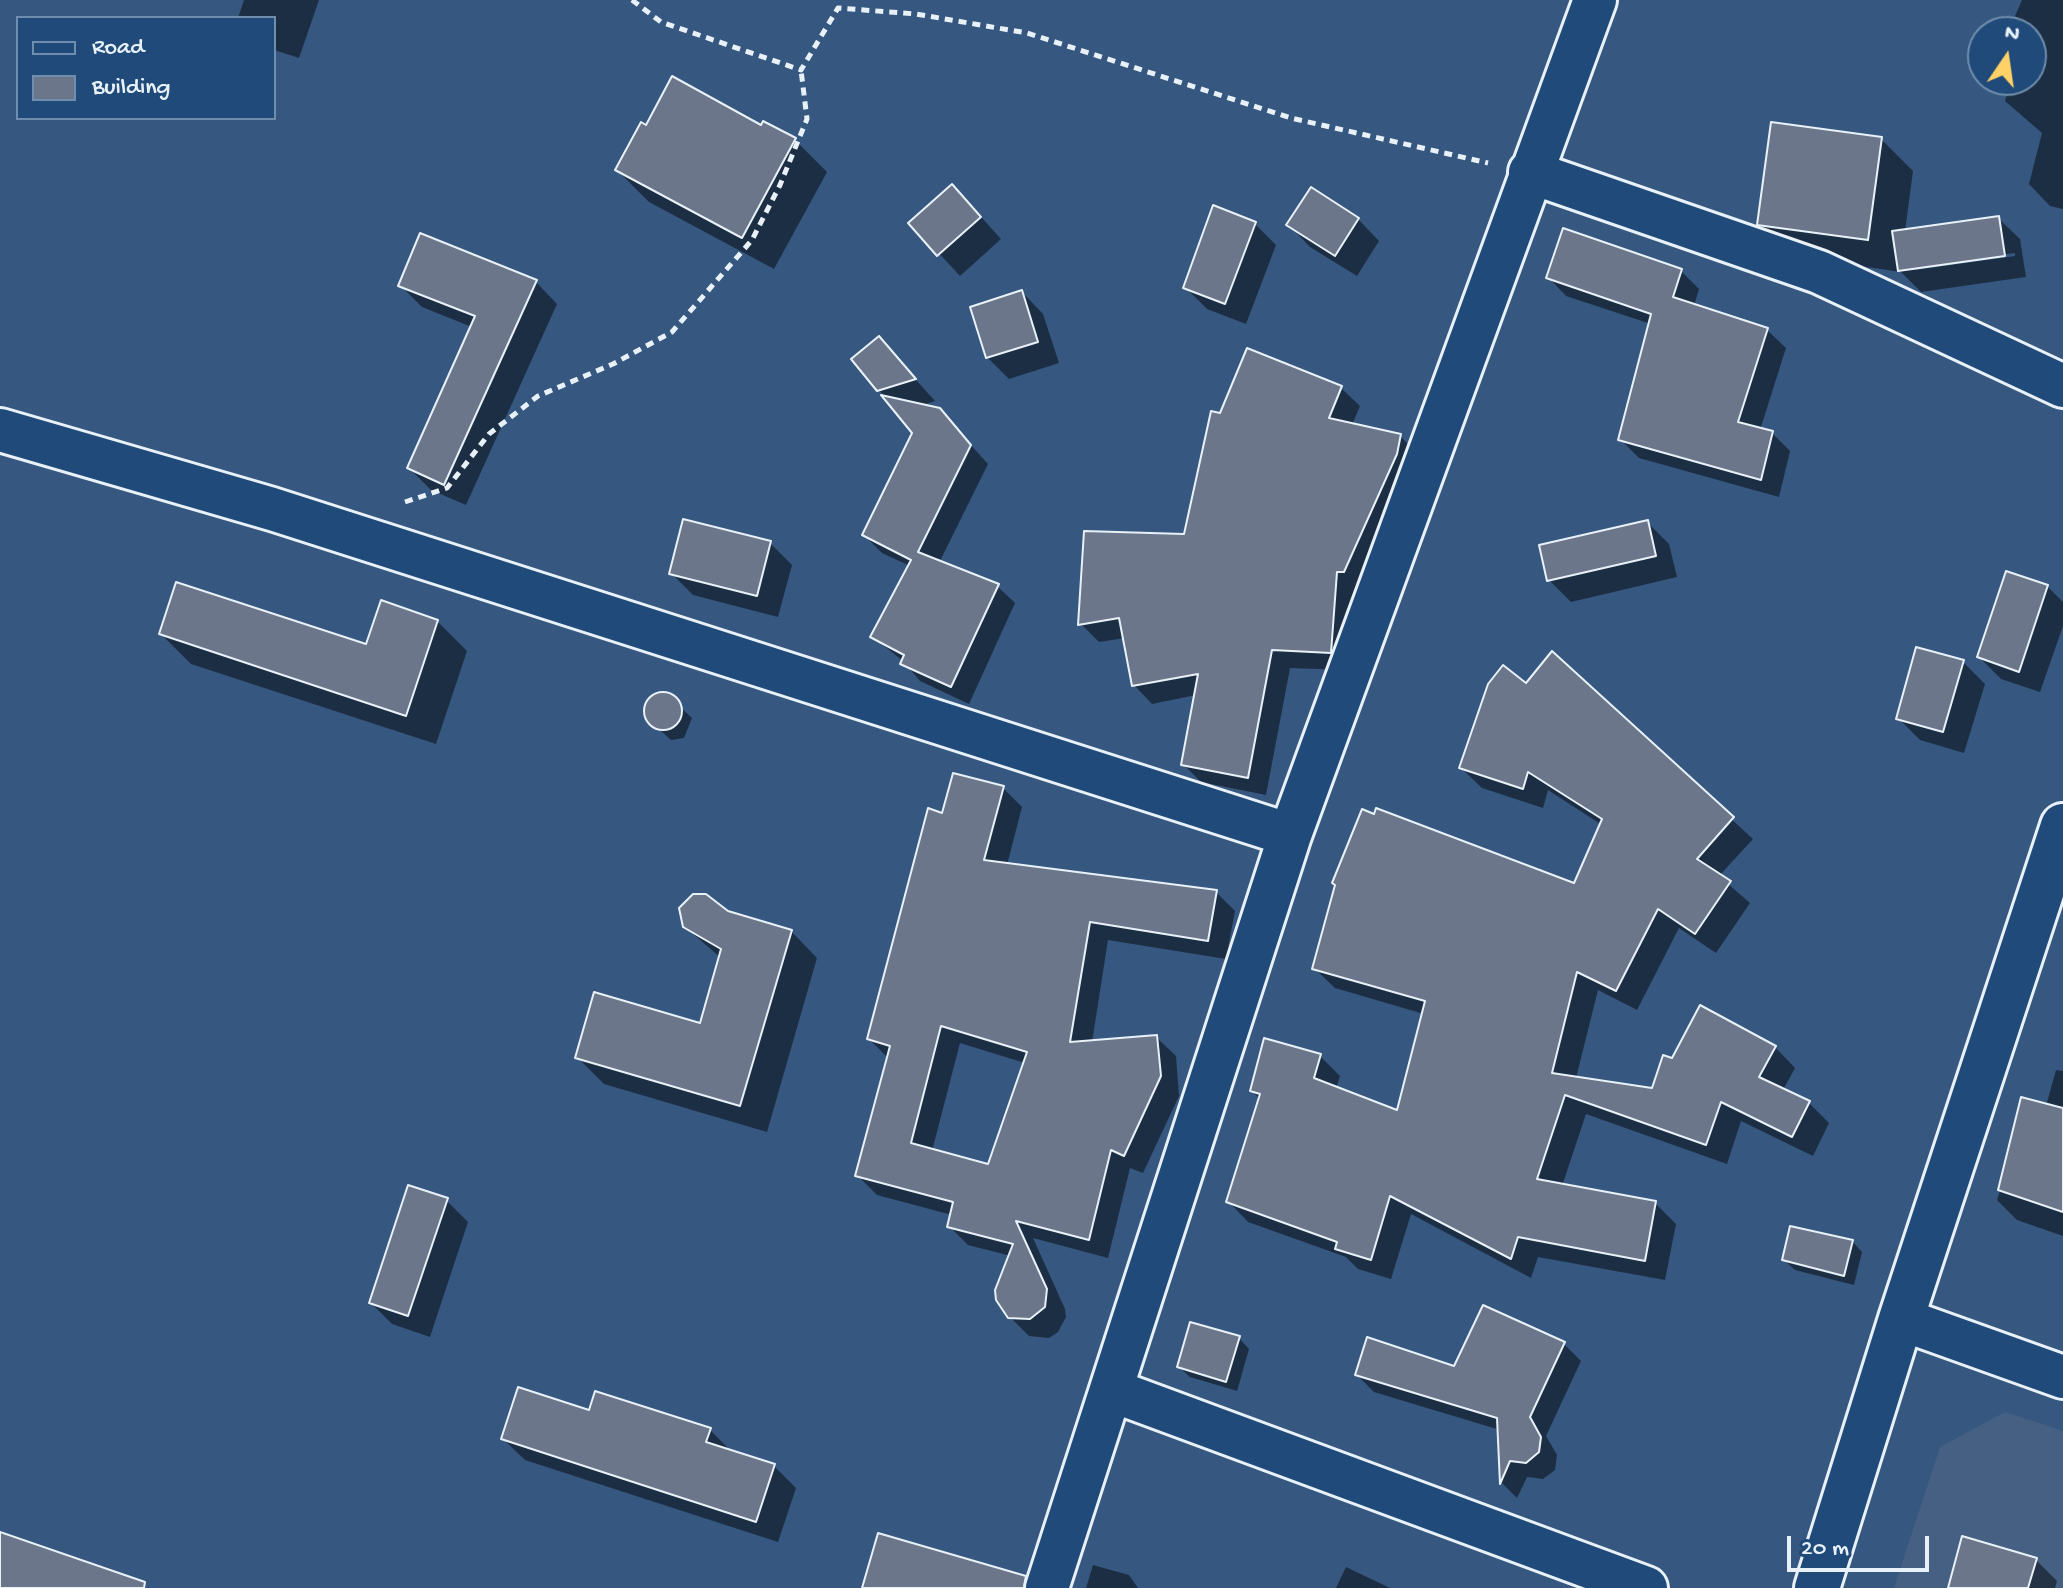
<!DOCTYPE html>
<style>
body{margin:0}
#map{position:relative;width:2063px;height:1588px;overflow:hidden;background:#36577f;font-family:"Gochi Hand",sans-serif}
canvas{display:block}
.legend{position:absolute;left:16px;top:16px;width:260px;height:104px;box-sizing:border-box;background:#1f4a7a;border:2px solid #6f8dac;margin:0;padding:10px 14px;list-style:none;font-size:24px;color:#e8f1f8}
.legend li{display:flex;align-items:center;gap:16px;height:40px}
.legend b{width:40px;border:2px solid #6f8dac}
.north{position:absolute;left:1967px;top:16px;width:80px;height:80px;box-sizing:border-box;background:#1f4a7a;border:2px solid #6f8dac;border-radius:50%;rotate:13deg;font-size:22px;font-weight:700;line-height:32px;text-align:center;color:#e8f1f8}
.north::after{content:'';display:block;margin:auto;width:28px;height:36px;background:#ffd166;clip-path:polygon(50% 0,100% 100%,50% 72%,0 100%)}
.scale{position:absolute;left:1787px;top:1536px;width:142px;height:36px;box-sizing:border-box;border:4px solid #e8f1f8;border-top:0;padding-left:10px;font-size:24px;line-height:28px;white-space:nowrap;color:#e8f1f8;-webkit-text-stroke:6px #1f4a7a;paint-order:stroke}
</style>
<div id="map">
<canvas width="2063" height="1588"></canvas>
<ul class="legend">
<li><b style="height:10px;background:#1f4a7a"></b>Road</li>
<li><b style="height:22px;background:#6c768b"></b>Building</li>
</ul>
<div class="north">N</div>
<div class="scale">20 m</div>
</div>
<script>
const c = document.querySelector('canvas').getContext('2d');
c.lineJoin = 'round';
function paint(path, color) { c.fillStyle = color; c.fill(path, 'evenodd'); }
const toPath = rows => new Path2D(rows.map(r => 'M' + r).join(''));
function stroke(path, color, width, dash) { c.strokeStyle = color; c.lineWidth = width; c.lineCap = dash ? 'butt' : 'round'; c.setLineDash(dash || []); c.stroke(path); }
paint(toPath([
 [2005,1412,2063,1431,2063,1588,1894,1588,1940,1447]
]), '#466083');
paint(toPath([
 [244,0,319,0,299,58,274,50,274,18,238,18],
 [2022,0,2063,0,2063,209,2050,206,2029,184,2042,133,2005,101,2011,80,2031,80,2031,32,2024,32,2026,26,2015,16],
 [647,128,795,140,827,172,774,269,649,202,617,170],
 [1881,139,1913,171,1905,231,1998,218,2020,239,2026,277,1921,292,1901,272,1791,256,1759,224],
 [2015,253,2015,256,1915,270,1915,266],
 [973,208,1001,239,960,276,911,223],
 [1358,219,1379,241,1357,276,1310,247,1289,225],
 [1254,223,1276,245,1246,324,1207,309,1185,287],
 [1681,271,1699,289,1694,306,1767,330,1786,348,1760,430,1772,433,1790,451,1779,497,1639,458,1621,440,1651,324,1566,296,1548,277],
 [536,282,557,304,466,505,431,490,409,468,472,327,422,307,400,285],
 [1022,292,1043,314,1059,363,1009,379,987,357],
 [879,339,935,401,920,406,939,410,988,464,939,563,997,586,1015,603,969,704,920,681,903,661,873,637,910,566,882,553,864,535,915,432,879,390],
 [1248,350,1341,388,1360,406,1352,425,1400,436,1419,455,1363,590,1355,589,1349,670,1290,668,1266,795,1201,782,1183,764,1196,695,1152,704,1134,685,1125,638,1099,642,1081,624,1186,536,1221,415],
 [1647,522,1669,544,1677,577,1571,602,1549,580],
 [770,543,792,565,778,617,693,595,671,573],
 [2047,586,2063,602,2063,626,2040,692,2001,679,1979,657],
 [437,621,467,651,436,744,191,664,161,634,367,647],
 [1552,654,1753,839,1719,876,1750,903,1716,953,1679,928,1637,1010,1598,990,1576,1078,1653,1090,1673,1061,1775,1047,1795,1068,1783,1090,1809,1103,1829,1123,1813,1156,1741,1121,1727,1164,1586,1114,1562,1186,1655,1203,1676,1224,1665,1280,1538,1257,1531,1278,1411,1214,1391,1279,1358,1269,1346,1257,1248,1222,1228,1201,1261,1100,1252,1091,1320,1056,1340,1076,1336,1089,1399,1113,1424,1014,1335,988,1314,968,1575,886,1602,825,1548,790,1543,808,1482,788,1461,768],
 [1963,662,1985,684,1964,753,1920,740,1898,718],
 [667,695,692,718,684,738,671,740,647,718,647,701],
 [1003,788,1022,807,1007,865,1216,892,1235,911,1226,959,1108,940,1092,1042,1156,1037,1176,1056,1179,1096,1143,1173,1130,1168,1108,1258,1033,1238,1065,1309,1066,1317,1058,1332,1049,1338,1029,1336,1002,1309,997,1290,1011,1256,968,1245,949,1226,952,1215,877,1195,858,1176,889,1059,869,1039,943,815],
 [960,1043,1025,1063,990,1167,932,1151],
 [699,895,727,912,791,931,817,958,767,1132,604,1084,577,1057,701,1025,721,958,684,926,681,909,688,899],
 [2056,1070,2063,1071,2063,1236,2017,1220,1997,1200,2011,1157,2046,1106],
 [446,1200,468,1222,430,1337,392,1324,371,1303],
 [1852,1241,1862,1252,1854,1285,1795,1270,1784,1260],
 [1239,1338,1249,1349,1237,1391,1190,1377,1179,1367],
 [1564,1344,1581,1361,1546,1436,1557,1455,1555,1470,1543,1479,1527,1477,1517,1498,1502,1483,1500,1430,1374,1392,1357,1375,1455,1368],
 [590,1412,710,1430,732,1452,774,1466,796,1488,778,1542,525,1460,503,1439],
 [2035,1559,2057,1581,2055,1588,1950,1588],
 [1093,1565,1129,1575,1138,1588,1086,1588],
 [1346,1567,1390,1588,1336,1588]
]), '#0007');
const building = toPath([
 [672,76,761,125,763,121,796,138,742,238,615,170,641,122,646,125,672,76],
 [1771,122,1882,137,1868,240,1757,225,1771,122],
 [952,184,981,217,937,256,908,223,952,184],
 [1311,187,1359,218,1335,256,1286,225,1311,187],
 [1213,205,1256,222,1225,304,1183,288,1213,205],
 [1999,216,2005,256,1898,271,1892,231,1999,216],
 [1563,228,1682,269,1673,297,1768,328,1738,422,1773,431,1761,480,1618,440,1651,314,1546,278,1563,228],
 [420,233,537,280,444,485,407,468,475,316,398,286,420,233],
 [1022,290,1038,342,986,358,970,307,1022,290],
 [879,336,916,379,877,391,851,359,879,336],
 [1247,348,1342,386,1329,418,1401,434,1397,454,1344,572,1337,572,1331,653,1272,650,1248,778,1181,765,1198,674,1132,686,1119,618,1078,625,1084,531,1184,534,1211,411,1220,413,1247,348],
 [881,395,940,408,971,445,918,552,999,584,951,687,900,664,904,655,870,637,911,560,862,535,912,433,881,395],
 [683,519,771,541,757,596,669,574,683,519],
 [1648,520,1656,556,1547,581,1539,545,1648,520],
 [2006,571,2048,585,2019,672,1977,657,2006,571],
 [176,582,366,644,381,600,438,620,406,716,159,634,176,582],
 [1916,647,1964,660,1943,732,1896,719,1916,647],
 [1552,651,1734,817,1697,859,1731,881,1695,934,1658,909,1616,991,1577,972,1552,1073,1652,1088,1663,1055,1672,1058,1700,1005,1776,1046,1759,1077,1810,1101,1792,1137,1721,1102,1706,1145,1565,1095,1537,1179,1656,1201,1645,1261,1518,1237,1511,1259,1390,1196,1371,1260,1335,1249,1337,1242,1226,1202,1260,1094,1250,1091,1264,1038,1321,1054,1314,1078,1397,1110,1425,1001,1312,969,1335,885,1332,883,1362,809,1374,814,1376,808,1574,883,1602,819,1528,772,1523,789,1459,768,1488,684,1503,665,1526,683,1552,651],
 '644 711a19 19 0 1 1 38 0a19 19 0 1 1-38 0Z',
 [953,773,1004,786,984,860,1217,890,1208,941,1090,922,1070,1042,1157,1035,1161,1076,1124,1156,1111,1150,1089,1240,1016,1221,1047,1289,1045,1307,1030,1319,1008,1318,996,1300,995,1290,1013,1244,947,1227,953,1202,855,1176,890,1046,867,1039,928,808,942,813,953,773],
 [941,1026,1027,1052,988,1164,911,1143,941,1026],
 [693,894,706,894,728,911,792,930,740,1106,575,1058,594,992,700,1023,721,949,683,927,679,908,693,894],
 [2021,1097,2063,1108,2063,1212,1998,1190,2021,1097],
 [408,1185,448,1198,408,1316,369,1303,408,1185],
 [1790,1226,1853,1240,1844,1276,1782,1260,1790,1226],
 [1483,1305,1565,1342,1530,1417,1541,1437,1539,1452,1526,1463,1510,1461,1500,1484,1497,1418,1355,1375,1367,1337,1454,1366,1483,1305],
 [1190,1322,1240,1336,1226,1382,1177,1367,1190,1322],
 [518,1387,589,1410,595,1391,711,1428,706,1442,775,1464,756,1522,501,1439,518,1387],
 [0,1532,145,1582,144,1588,0,1588,0,1532],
 [878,1533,1026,1576,1024,1588,862,1588,878,1533],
 [1962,1536,2037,1558,2028,1588,1948,1588,1962,1536]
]);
paint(building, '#6c768b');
stroke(building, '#e8f1f8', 2);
const street = toPath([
 [1530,172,1819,272,2063,386],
 [0,430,272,509,1290,835],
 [1901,1319,2063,1377],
 [1111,1390,1646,1588],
 [1047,1588,1290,835,1595,0]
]);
const primary = toPath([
 [1817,1588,1901,1319,2063,826]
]);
stroke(street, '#e8f1f8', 48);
stroke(primary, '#e8f1f8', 50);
stroke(toPath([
 [632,0,661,22,801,70,838,8,916,14,1027,33,1291,118,1488,163],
 [405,502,447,488,489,434,538,396,613,364,672,332,752,240,780,185,807,119,801,70]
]), '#e8f1f8', 5, [8, 6]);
stroke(street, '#1f4a7a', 42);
stroke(primary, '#1f4a7a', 44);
</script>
